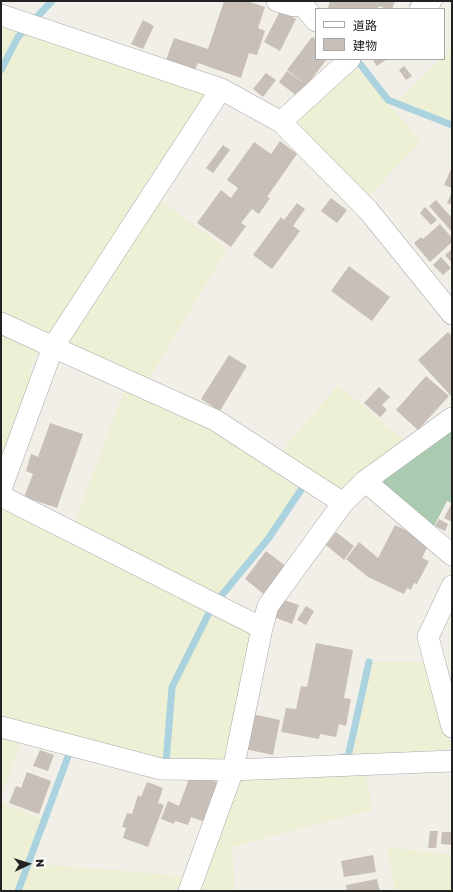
<!DOCTYPE html>
<meta charset="utf-8">
<style>
body{margin:0}
#map{position:relative;width:453px;height:892px;overflow:hidden;background:#f2efe9;font-family:"Golos Text","Noto Sans JP",sans-serif}
canvas{display:block}
.frame{position:absolute;inset:0;border:2px solid #222;pointer-events:none}
.legend{position:absolute;left:315px;top:8px;width:130px;height:52px;box-sizing:border-box;background:#fff;border:1px solid #a7a7a7;margin:0;padding:5px 7px;list-style:none;font-size:12px;color:#222}
.legend li{display:flex;align-items:center;gap:8px;height:20px}
.legend b{width:20px;border:1px solid #a7a7a7}
.north{position:absolute;left:8px;top:844px;width:40px;height:40px;-webkit-text-stroke:3px #fff;paint-order:stroke;rotate:86deg;font-size:11px;font-weight:700;line-height:16px;text-align:center;color:#222}
.north::after{content:'';display:block;margin:auto;width:14px;height:18px;background:#222;clip-path:polygon(50% 0,100% 100%,50% 72%,0 100%)}
</style>
<div id="map">
<canvas width="453" height="892"></canvas>
<div class="frame"></div>
<ul class="legend">
<li><b style="height:5px;background:#fff"></b>道路</li>
<li><b style="height:11px;background:#c7bfb8"></b>建物</li>
</ul>
<div class="north">N</div>
</div>
<script>
const c = document.querySelector('canvas').getContext('2d');
c.lineJoin = 'round';
function paint(path, color) { c.fillStyle = color; c.fill(path, 'evenodd'); }
const toPath = rows => new Path2D(rows.map(r => 'M' + r).join(''));
function stroke(path, color, width, dash) { c.strokeStyle = color; c.lineWidth = width; c.lineCap = dash ? 'butt' : 'round'; c.setLineDash(dash || []); c.stroke(path); }
paint(toPath([
 [1,27,206,92,207,102,52,339,1,315],
 [452,48,452,121,399,100,441,59,444,59,444,56],
 [356,66,421,141,367,198,300,125,299,116],
 [159,199,227,249,148,381,70,346,67,336],
 [1,329,34,344,38,353,30,371,36,375,1,472],
 [338,385,405,441,341,489,330,489,280,453],
 [124,391,212,428,303,487,268,539,217,601,73,527],
 [1,501,248,627,254,642,224,763,168,764,1,720],
 [369,662,428,662,452,749,348,757],
 [1,734,22,740,1,797],
 [366,773,372,810,232,847,235,891,194,891,233,783,244,776],
 [1,803,44,819,28,863,187,876,181,891,1,891],
 [387,847,452,855,452,891,395,891]
]), '#eef0d5');
paint(toPath([
 [452,429,452,503,447,501,433,528,384,488,383,477]
]), '#aacbaf');
stroke(toPath([
 [360,64,388,100,452,125],
 [1,70,18,37,52,1],
 [217,601,268,539,303,487],
 [342,757,348,757,369,662],
 [162,762,166,763,172,687,210,611],
 [18,891,69,754]
]), '#aad3df', 7);
paint(toPath([
 [224,1,247,1,265,7,258,28,265,31,257,55,249,53,241,78,198,63,195,70,166,60,174,38,208,49],
 [330,1,395,1,392,9,387,9,379,6,377,9,330,9,328,8],
 [280,11,296,19,280,51,264,42],
 [143,20,154,26,143,49,131,44],
 [312,37,316,39,316,59,327,59,307,85,287,70],
 [372,59,387,59,377,66],
 [404,66,412,76,406,80,399,70],
 [287,71,307,85,298,97,279,82],
 [266,73,276,80,263,97,253,89],
 [280,141,297,154,267,197,270,198,259,214,252,209,241,223,246,226,231,247,197,223,221,190,231,198,238,188,227,180,254,142,271,154],
 [223,145,230,150,213,173,206,168],
 [452,167,452,188,444,185],
 [452,192,452,205,447,203],
 [331,198,347,210,337,223,321,211],
 [436,200,452,218,452,230,451,231,429,206],
 [297,203,305,209,293,226,300,231,272,269,253,255,281,217,284,220],
 [425,207,437,220,431,225,420,213],
 [440,224,452,238,452,242,430,262,414,243,421,237,423,239],
 [452,249,452,263,445,255],
 [441,257,451,268,443,275,433,265],
 [349,266,390,297,372,321,331,291],
 [448,332,452,336,452,397,418,360],
 [229,355,247,366,220,411,201,399],
 [426,376,449,396,418,430,396,410],
 [379,387,390,397,382,405,387,410,380,417,364,403],
 [50,423,83,434,57,508,24,497,33,474,26,471,31,454,38,457],
 [451,505,452,506,452,522,444,518],
 [439,519,448,524,445,531,435,526],
 [395,525,430,542,422,558,429,561,417,584,414,583,411,590,407,588,404,594,368,577,346,559,359,542,378,558],
 [336,532,354,546,344,560,326,545],
 [266,551,287,567,265,595,245,579],
 [281,599,299,605,292,624,274,617],
 [306,606,314,611,306,625,297,620],
 [316,643,353,650,344,698,351,699,346,726,339,724,336,737,320,734,319,739,281,732,286,708,296,709,301,686,307,687],
 [252,714,280,720,273,755,245,749],
 [40,750,54,755,48,771,33,766],
 [27,772,51,781,39,814,9,803,16,786,21,788],
 [190,776,200,781,202,776,219,783,205,822,191,817,188,825,175,821,174,824,161,819,168,801,179,806],
 [147,782,163,788,158,803,164,805,148,847,123,838,126,828,122,827,127,813,132,814,138,795,141,797],
 [430,831,438,831,436,848,428,848],
 [442,832,452,832,452,845,441,844],
 [373,855,376,872,344,877,341,861],
 [377,879,380,891,347,891,346,885]
]), '#c7bfb8');
const minor = toPath([
 [277,1,294,6,300,1],
 [300,2,316,21],
 [420,9,431,1],
 [1,15,221,89,281,122,368,210,452,314],
 [281,122,350,59],
 [1,323,53,347,215,420,343,503],
 [365,481,452,555],
 [1,489,53,347,221,89],
 [1,496,262,628],
 [452,586,428,637,452,727],
 [1,727,161,769,233,770,452,761],
 [189,891,233,770,262,628,268,606,343,503,365,481,452,418]
]);
stroke(minor, '#a9a9a9', 22);
stroke(minor, '#fff', 21);
</script>
